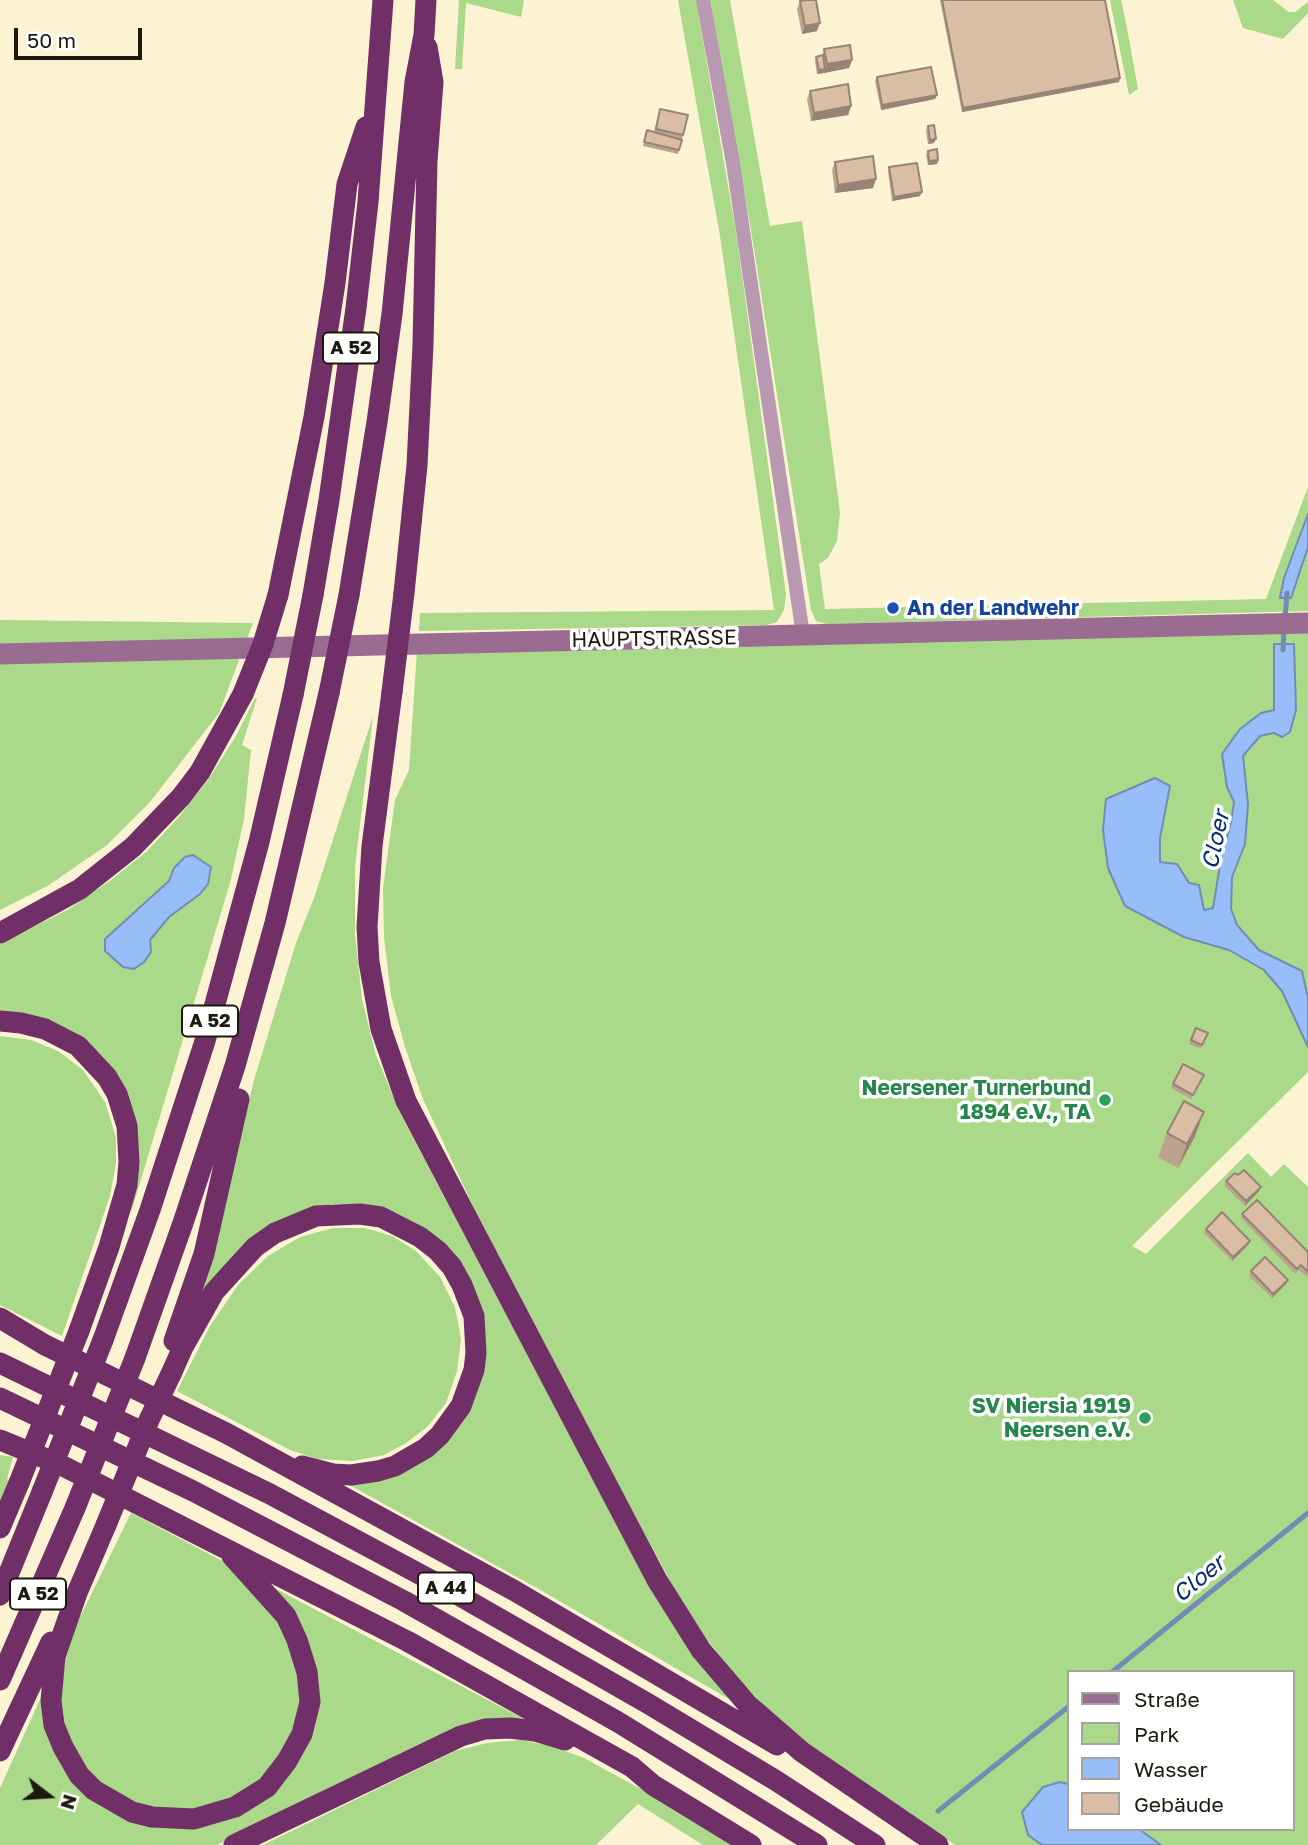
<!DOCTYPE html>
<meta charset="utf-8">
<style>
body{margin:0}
#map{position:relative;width:1308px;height:1845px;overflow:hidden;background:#fbf3d1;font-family:"Golos Text",sans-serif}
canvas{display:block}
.legend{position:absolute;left:1067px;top:1670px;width:228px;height:161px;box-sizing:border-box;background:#fff;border:2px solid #a4a39e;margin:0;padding:9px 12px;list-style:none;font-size:21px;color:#1c190d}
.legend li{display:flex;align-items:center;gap:14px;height:35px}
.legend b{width:35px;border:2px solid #a4a39e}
.north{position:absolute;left:14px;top:1761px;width:70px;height:70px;-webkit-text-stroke:5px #fff;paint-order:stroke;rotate:107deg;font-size:19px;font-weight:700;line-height:28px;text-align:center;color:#1c190d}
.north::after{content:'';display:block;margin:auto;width:24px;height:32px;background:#1c190d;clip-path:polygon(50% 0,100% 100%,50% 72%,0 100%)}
.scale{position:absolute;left:14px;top:28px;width:128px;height:32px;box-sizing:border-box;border:4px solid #1c190d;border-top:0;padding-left:9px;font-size:21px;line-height:24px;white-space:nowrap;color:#1c190d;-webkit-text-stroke:5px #fff;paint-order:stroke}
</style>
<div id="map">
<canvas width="1308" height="1845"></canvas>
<ul class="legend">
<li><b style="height:9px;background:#9b6c92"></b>Straße</li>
<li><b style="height:19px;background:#a9d989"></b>Park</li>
<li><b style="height:19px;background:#98befa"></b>Wasser</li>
<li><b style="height:19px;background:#d9bda5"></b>Gebäude</li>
</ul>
<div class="north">N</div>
<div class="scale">50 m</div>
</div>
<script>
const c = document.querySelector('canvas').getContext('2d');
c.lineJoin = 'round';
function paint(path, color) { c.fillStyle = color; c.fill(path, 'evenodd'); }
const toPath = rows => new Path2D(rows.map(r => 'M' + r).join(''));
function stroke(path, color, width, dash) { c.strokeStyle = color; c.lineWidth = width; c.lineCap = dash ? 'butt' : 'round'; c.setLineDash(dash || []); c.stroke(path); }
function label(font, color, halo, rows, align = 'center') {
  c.font = font + ' "Golos Text",sans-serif'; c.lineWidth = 7; c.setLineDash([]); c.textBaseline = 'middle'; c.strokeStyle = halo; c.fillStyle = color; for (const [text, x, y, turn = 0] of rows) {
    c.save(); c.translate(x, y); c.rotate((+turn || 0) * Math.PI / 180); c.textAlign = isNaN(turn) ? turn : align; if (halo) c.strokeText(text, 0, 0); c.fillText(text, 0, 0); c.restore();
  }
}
paint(toPath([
 [459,0,524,0,521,17,466,3,462,69,455,69],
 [678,0,696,0,736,232,786,594,784,610,777,622,767,625,419,631,420,613,774,610,720,236],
 [710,0,730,0,770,226,802,221,840,512,837,541,828,558,819,564,825,609,1266,599,1308,487,1308,514,1284,578,1281,598,1291,598,1308,547,1308,611,826,624,816,621,811,610,751,230],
 [1110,0,1121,0,1127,28,1138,89,1129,95],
 [1233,0,1273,0,1289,12,1295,12,1308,2,1308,13,1283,39,1243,28],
 [0,620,253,623,219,713,150,802,107,845,49,885,0,910],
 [1308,630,1308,998,1302,971,1259,950,1237,925,1231,909,1232,877,1245,844,1248,804,1243,756,1260,736,1290,732,1296,710,1274,645,1274,710,1261,713,1227,787,1234,801,1231,822,1221,859,1213,908,1204,910,1177,864,1160,862,1160,838,1170,785,1106,798,1184,937,1229,950,1264,970,1282,991,1308,1047,1308,1072,1132,1246,1146,1254,1248,1153,1271,1177,1284,1164,1308,1187,1308,1845,1161,1845,1139,1829,1292,1829,1292,1672,1068,1672,1068,1784,1060,1782,1028,1835,1042,1845,955,1845,793,1736,741,1682,705,1637,674,1588,624,1495,474,1208,423,1099,405,1047,391,996,384,937,383,888,395,800,409,770,417,651],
 [255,698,257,698,242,745,251,750,244,819,230,883,130,1216,138,1169,117,1078,0,1013,0,944,69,909,111,880,146,852,178,818,208,780,236,736],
 [193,855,200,894,169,917,150,940,105,939,169,881,174,868,185,857],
 [373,716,355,866,355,934,362,999,376,1055,399,1111,607,1506,729,1699,535,1587,342,1481,445,1442,484,1338,429,1232,400,1215,370,1206,332,1204,290,1216,200,1304,254,1080,296,943,314,898],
 [0,1036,31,1040,58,1051,83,1070,105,1102,116,1137,116,1164,110,1196,62,1336,0,1305],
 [333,1228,365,1228,392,1236,416,1251,440,1277,455,1307,461,1339,457,1371,446,1403,427,1427,406,1443,384,1455,353,1461,317,1459,290,1450,177,1391,210,1326,238,1285,268,1256,300,1237],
 [0,1455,13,1457,7,1479,12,1484,0,1509],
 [131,1513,526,1720,445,1734,217,1845,0,1845,0,1788,42,1695],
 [521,1740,552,1746,584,1758,650,1794,733,1845,703,1845,638,1804,596,1845,263,1845,455,1751,487,1743]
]), '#a9d989');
const water = toPath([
 [1308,514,1308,547,1291,598,1280,598,1284,578,1308,514],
 [1274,644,1294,644,1296,710,1290,732,1282,737,1274,733,1260,736,1243,756,1248,804,1245,844,1232,877,1231,909,1237,925,1259,950,1302,971,1308,998,1308,1047,1282,991,1264,970,1229,950,1184,937,1125,906,1108,868,1103,830,1106,799,1155,778,1170,786,1160,838,1160,862,1177,864,1189,883,1199,885,1204,910,1213,908,1221,859,1231,822,1234,802,1227,787,1222,754,1240,729,1261,713,1274,710,1274,644],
 [193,855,211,867,208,884,200,894,169,917,150,940,151,952,144,962,134,969,123,967,105,951,105,939,169,881,174,868,185,857,193,855],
 [1060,1782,1068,1784,1068,1829,1139,1829,1161,1845,1042,1845,1028,1835,1022,1812,1043,1787,1060,1782]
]);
paint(water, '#98befa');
stroke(water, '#738cb3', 2);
stroke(toPath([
 [1285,619,1287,593],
 [1283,650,1284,628],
 [1112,1672,1308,1513],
 [938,1811,1068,1707]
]), '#738cb3', 5);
stroke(toPath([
 [703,0,733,163,803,635]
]), '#b998b2', 14);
stroke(toPath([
 [0,654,1308,623]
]), '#9b6c92', 21);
stroke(toPath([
 [404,593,417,465,423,345,427,161,433,82,427,47],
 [278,595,314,417,335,283,347,184,366,127],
 [313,595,329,500,356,308,368,202,383,0],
 [349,595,377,422,392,314,415,82,424,35,426,0],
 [392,692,372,846,367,927,369,962,381,1029,406,1101,657,1580,701,1650,748,1705,802,1752,938,1845],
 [0,933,80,889,133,847,181,797,200,772,243,694],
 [0,1021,21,1023,45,1029,78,1046,107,1077,117,1094,127,1126,129,1162,127,1185,109,1247,79,1331],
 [0,1318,45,1345,226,1433,515,1591,777,1745],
 [103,1340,150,1210,205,1041,259,842,293,695],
 [174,1341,204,1254,239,1099],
 [135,1358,183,1223,235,1066,275,923,329,693],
 [0,1363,270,1494,453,1592,647,1703,775,1780,875,1845],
 [171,1374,183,1347,214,1292,255,1247,275,1233,316,1216,360,1214,381,1217,420,1237,438,1251,452,1267,462,1285,474,1316,476,1353,474,1370,461,1406,440,1435,426,1448,395,1466,378,1471,351,1475,333,1474,302,1466],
 [0,1398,193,1491,404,1601,618,1722,817,1845],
 [0,1440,59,1464,407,1641,632,1767,653,1785,751,1845],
 [106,1525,77,1593,55,1656,51,1701,54,1725,63,1747,79,1775,94,1790,132,1812,152,1817,194,1819,235,1807,267,1787,287,1761,302,1734,310,1702,307,1672,297,1640,286,1616,232,1556],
 [0,1528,19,1483],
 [0,1595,42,1492],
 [0,1680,75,1508],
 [0,1751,51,1642],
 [234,1845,461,1736,485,1729,510,1728,535,1731,565,1740]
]), '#712f67', 21);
stroke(toPath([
 [392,692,404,593],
 [329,693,349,595],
 [243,694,263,644,278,595],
 [293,695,313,595],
 [19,1483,79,1331],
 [42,1492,103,1340],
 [75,1508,135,1358],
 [106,1525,149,1420,171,1374]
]), '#712f67', 21);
paint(toPath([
 [940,0,1105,0,1119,82,962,112],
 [800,1,817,31,802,34,797,9],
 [824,49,852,60,849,68,817,74,815,61,816,57,822,55],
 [877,77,937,95,935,99,881,110,875,81],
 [810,91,851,106,848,115,811,121,807,99],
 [660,109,683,135,678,154,643,146,647,130,654,132],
 [928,126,934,143,928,144,926,130],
 [928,151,938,160,937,164,928,165,926,155],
 [835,162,873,188,835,193,832,170],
 [889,167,920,196,892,201,888,171],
 [1196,1028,1208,1033,1201,1049,1189,1044],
 [1202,1079,1191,1099,1171,1088,1173,1084],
 [1167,1133,1195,1136,1178,1168,1158,1157],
 [1238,1175,1261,1187,1259,1191,1245,1206,1225,1186,1226,1181],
 [1242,1214,1308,1252,1308,1278,1299,1270,1295,1274,1241,1218],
 [1206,1229,1248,1245,1232,1261,1204,1233],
 [1251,1271,1288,1280,1286,1284,1272,1298,1249,1276]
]), '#bba38e');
paint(toPath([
 [820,23,817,31,802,34,805,26],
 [852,60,849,68,824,73,827,64],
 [825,69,824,73,817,74,819,70],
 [1120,78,1119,82,962,112,963,108],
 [937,95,935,99,881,110,882,105],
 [851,106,848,115,811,121,814,113],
 [936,139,934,143,928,144,930,140],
 [938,160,937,164,928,165,929,161],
 [876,179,873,188,835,193,838,185],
 [922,192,920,196,892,201,894,197],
 [1204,1112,1195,1136,1178,1168,1187,1144],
 [1261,1187,1259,1191,1245,1206,1246,1201],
 [1250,1241,1248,1245,1232,1261,1233,1257],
 [1288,1280,1286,1284,1272,1298,1273,1294]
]), '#988474');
const building = toPath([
 [807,0,816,0,820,23,805,26,800,1,807,0],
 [942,0,1105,0,1120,78,963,108,942,0],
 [850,45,852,60,827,64,824,49,850,45],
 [823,55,825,69,819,70,816,57,823,55],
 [931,67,937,95,882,105,877,77,931,67],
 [848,84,851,106,814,113,810,91,848,84],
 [660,109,688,115,683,135,656,129,660,109],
 [934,125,936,139,930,140,928,126,934,125],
 [647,130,682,140,679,150,644,142,647,130],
 [937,149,938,160,929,161,928,151,937,149],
 [873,156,876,179,838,185,835,162,873,156],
 [917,163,922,192,894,197,889,167,917,163],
 [1196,1028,1208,1033,1202,1045,1191,1040,1196,1028],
 [1183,1064,1204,1075,1193,1095,1173,1084,1183,1064],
 [1184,1101,1204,1112,1187,1144,1167,1133,1184,1101],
 [1244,1170,1261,1187,1246,1201,1226,1181,1235,1173,1238,1175,1244,1170],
 [1257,1200,1308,1252,1308,1272,1301,1265,1297,1269,1242,1214,1257,1200],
 [1222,1212,1250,1241,1233,1257,1206,1229,1222,1212],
 [1265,1257,1288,1280,1273,1294,1251,1271,1265,1257]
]);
paint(building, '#d9bda5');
stroke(building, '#988474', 2);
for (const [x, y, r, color] of [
 [893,608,7,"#1a4fb4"],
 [1105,1100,7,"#2e9e5b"],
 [1145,1418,7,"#2e9e5b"]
]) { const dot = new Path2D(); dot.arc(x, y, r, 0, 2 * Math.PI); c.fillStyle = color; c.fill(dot); stroke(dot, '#fff', 2.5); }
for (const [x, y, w] of [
 [351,348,56],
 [210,1021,56],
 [446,1588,56],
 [38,1594,56]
]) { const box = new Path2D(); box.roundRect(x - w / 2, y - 15.5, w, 31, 5); c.fillStyle = '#fff'; c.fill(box); stroke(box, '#1c190d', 2); }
label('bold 19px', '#1c190d', null, [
 ["A 52",351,348],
 ["A 52",210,1021],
 ["A 44",446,1588],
 ["A 52",38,1594]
]);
label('bold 21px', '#164399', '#fff', [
 ["An der Landwehr",907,608]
], 'left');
label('21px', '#1c190d', '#fff', [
 ["HAUPTSTRASSE",654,639,-1]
]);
label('bold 21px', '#27864d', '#fff', [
 ["Neersener Turnerbund",1091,1088],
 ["1894 e.V., TA",1091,1112],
 ["SV Niersia 1919",1131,1406],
 ["Neersen e.V.",1131,1430]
], 'right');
label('italic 23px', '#022d6c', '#fff', [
 ["Cloer",1216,840,-78],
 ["Cloer",1199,1579,-39]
]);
</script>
